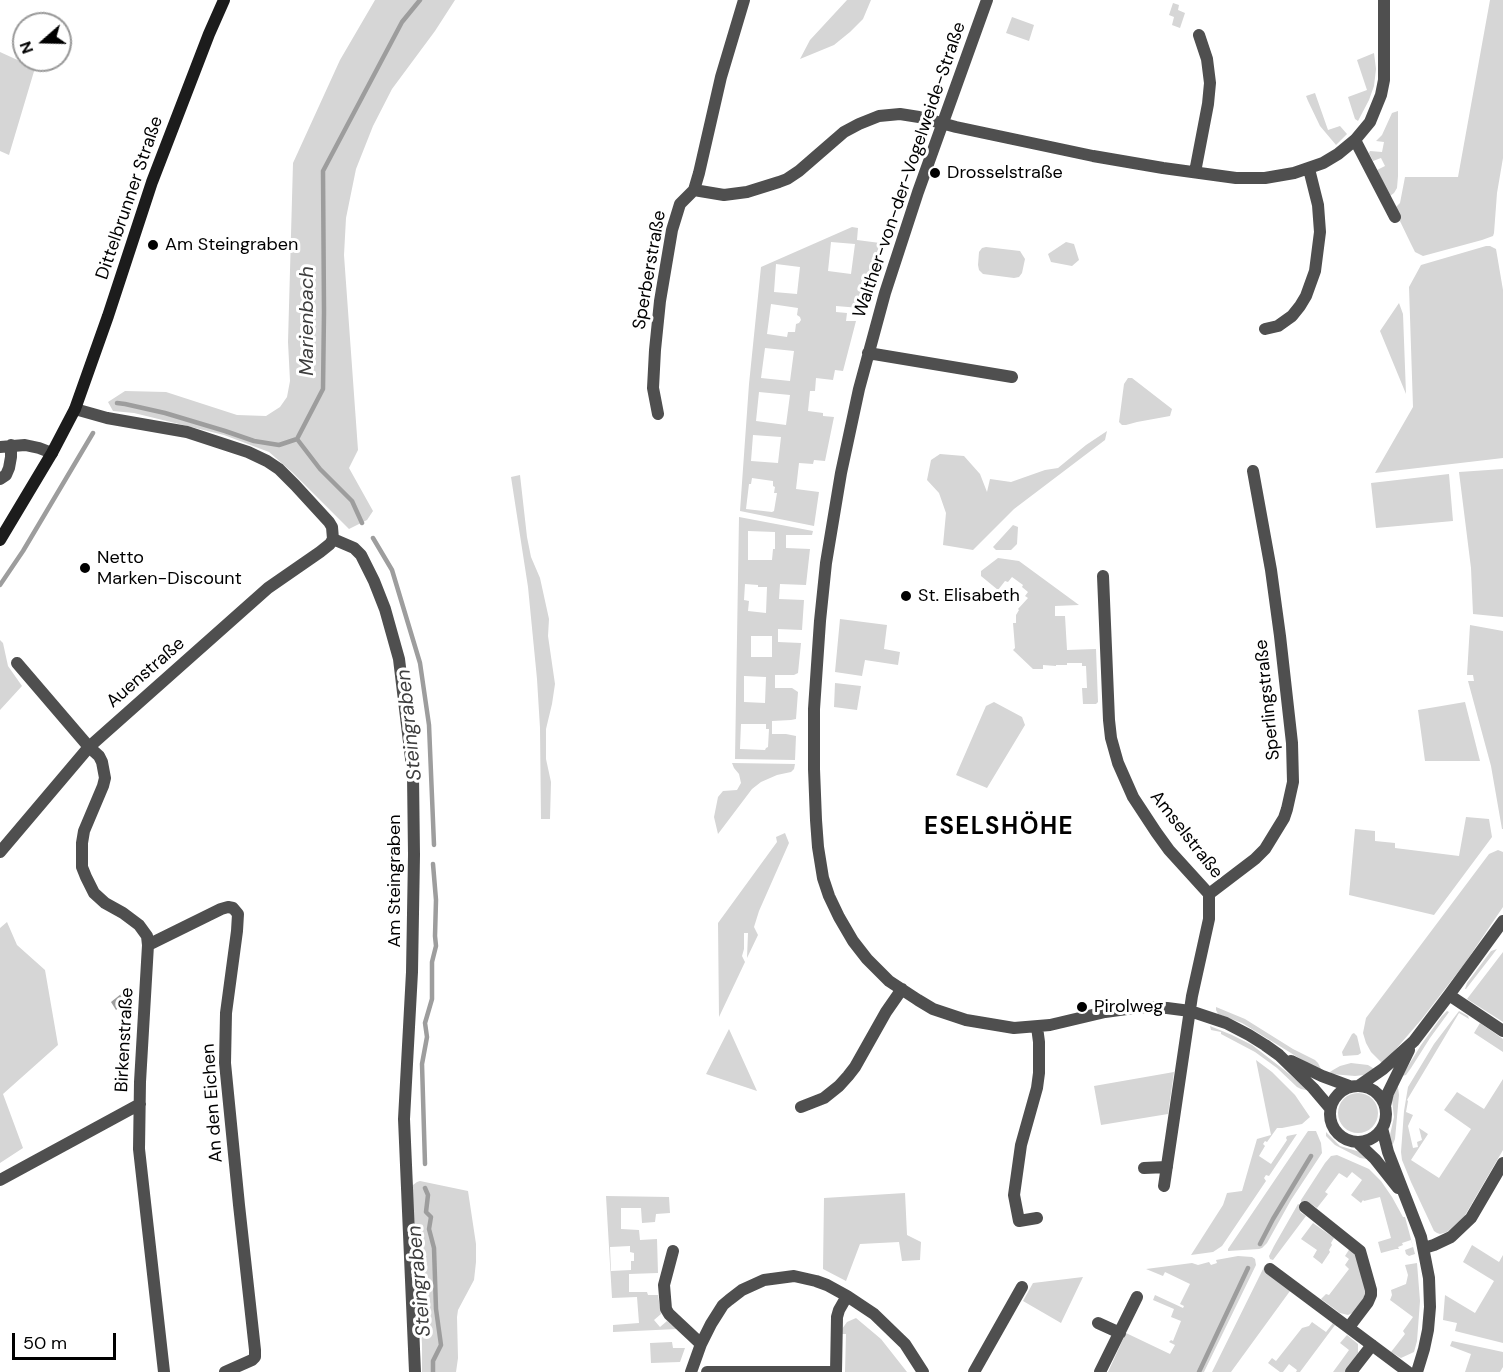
<!DOCTYPE html>
<meta charset="utf-8">
<style>
body{margin:0}
#map{position:relative;width:1503px;height:1372px;overflow:hidden;background:#fff;font-family:"DM Sans",sans-serif}
canvas{display:block}
.north{position:absolute;left:12px;top:12px;width:60px;height:60px;box-sizing:border-box;background:#fff;border:2px solid #999;border-radius:50%;rotate:250deg;font-size:16px;font-weight:700;line-height:24px;text-align:center;color:#000}
.north::after{content:'';display:block;margin:auto;width:21px;height:27px;background:#000;clip-path:polygon(50% 0,100% 100%,50% 72%,0 100%)}
.scale{position:absolute;left:12px;top:1333px;width:104px;height:27px;box-sizing:border-box;border:3px solid #000;border-top:0;padding-left:8px;font-size:18px;line-height:21px;white-space:nowrap;color:#000;-webkit-text-stroke:4px #fff;paint-order:stroke}
</style>
<div id="map">
<canvas width="1503" height="1372"></canvas>
<div class="north">N</div>
<div class="scale">50 m</div>
</div>
<script>
const c = document.querySelector('canvas').getContext('2d');
c.lineJoin = 'round';
function paint(path, color) { c.fillStyle = color; c.fill(path, 'evenodd'); }
const toPath = rows => new Path2D(rows.map(r => 'M' + r).join(''));
function stroke(path, color, width, dash) { c.strokeStyle = color; c.lineWidth = width; c.lineCap = dash ? 'butt' : 'round'; c.setLineDash(dash || []); c.stroke(path); }
function label(font, color, halo, rows, align = 'center') {
  c.font = font + ' "DM Sans",sans-serif'; c.lineWidth = 6; c.setLineDash([]); c.textBaseline = 'middle'; c.strokeStyle = halo; c.fillStyle = color; for (const [text, x, y, turn = 0] of rows) {
    c.save(); c.translate(x, y); c.rotate((+turn || 0) * Math.PI / 180); c.textAlign = isNaN(turn) ? turn : align; if (halo) c.strokeText(text, 0, 0); c.fillText(text, 0, 0); c.restore();
  }
}
paint(toPath([
 [375,0,455,0,435,31,392,89,373,126,356,169,346,218,344,255,358,450,349,468,373,511,367,520,349,529,292,472,269,452,224,435,134,413,113,411,108,402,125,391,166,392,237,415,266,416,280,407,287,397,290,381,288,342,293,163,340,60],
 [847,0,871,0,863,19,850,32,834,45,800,59,810,40],
 [1490,0,1503,0,1503,158,1497,193,1494,233,1493,236,1482,240,1423,256,1415,252,1411,244,1397,215,1396,207,1400,203,1405,177,1458,177],
 [1173,3,1179,5,1178,10,1185,13,1180,28,1172,25,1174,17,1169,15],
 [1012,17,1034,25,1029,41,1006,33],
 [0,52,35,68,9,155,0,151],
 [1374,53,1376,69,1374,86,1369,100,1358,121,1355,119,1348,97,1367,90,1357,60],
 [1315,93,1328,130,1340,126,1347,134,1336,145,1320,126,1308,101,1306,96],
 [1398,111,1398,176,1397,188,1394,193,1390,196,1377,170,1385,166,1381,158,1373,161,1369,153,1370,151,1382,152,1384,142,1376,141,1382,135,1392,113],
 [852,227,858,228,857,240,880,243,860,308,836,306,836,312,847,313,846,321,856,321,843,371,835,370,833,380,816,378,815,391,810,391,808,411,823,413,823,416,834,417,825,461,814,460,813,464,799,463,796,489,819,492,814,526,740,511,749,384,761,267],
 [831,242,855,244,851,274,828,271],
 [776,264,800,267,797,294,774,292],
 [771,304,798,308,797,315,800,317,801,320,799,323,796,324,795,332,788,332,787,337,767,334],
 [765,348,794,351,790,381,761,378],
 [759,392,790,395,786,425,756,421],
 [753,435,781,437,778,463,751,461],
 [752,478,773,481,773,486,775,487,774,493,777,493,774,511,772,512,746,509,749,484,751,484],
 [1066,242,1074,244,1079,260,1072,266,1051,262,1048,254],
 [1486,246,1490,246,1496,249,1503,290,1503,458,1375,473,1413,407,1409,287,1421,265],
 [986,247,1020,251,1025,259,1022,273,1019,277,1014,278,983,274,979,270,978,265,979,252,982,248],
 [1399,303,1403,314,1406,394,1380,331],
 [1128,378,1132,378,1172,409,1170,416,1137,422,1126,425,1122,425,1119,422,1124,384],
 [1107,431,1105,440,1014,509,973,550,943,545,946,513,939,493,927,480,931,460,940,454,964,456,980,474,987,492,990,479,1011,482,1045,470,1058,468,1086,445],
 [1503,469,1503,617,1473,614,1471,568,1459,472],
 [1449,474,1453,521,1376,528,1371,483],
 [520,475,527,537,531,557,540,578,549,619,548,636,555,684,552,704,546,729,546,759,551,782,550,819,541,819,540,728,537,679,528,587,511,477],
 [739,517,813,531,812,535,786,535,786,548,810,549,806,585,780,584,779,599,804,600,802,630,778,629,778,642,801,643,798,673,794,675,775,675,775,688,792,688,798,692,796,719,791,720,772,721,772,734,786,734,796,736,795,760,735,759],
 [748,531,775,532,775,549,773,549,772,560,748,560],
 [745,584,758,585,758,587,767,587,766,613,748,611,749,601,744,600],
 [751,636,772,636,772,657,751,657],
 [744,676,766,677,765,703,744,702],
 [741,724,766,724,766,729,769,729,768,747,766,748,765,750,740,749],
 [1013,525,1018,527,1017,544,1011,550,996,550,993,547],
 [998,558,1019,561,1079,605,1055,606,1055,616,1065,616,1067,650,1096,649,1098,702,1096,704,1083,704,1082,688,1087,688,1086,666,1082,666,1082,663,1067,663,1067,665,1056,665,1056,666,1043,665,1043,669,1033,669,1013,650,1015,648,1013,623,1016,623,1016,615,1019,610,1018,609,1028,598,1025,596,1028,592,1022,587,1023,585,1012,577,1008,582,1005,581,998,590,981,576,981,571],
 [840,619,887,625,884,649,900,652,898,665,865,660,862,676,835,672],
 [1470,625,1503,631,1503,829,1502,829,1491,766,1468,681,1474,681,1473,675,1467,675],
 [0,640,3,643,8,666,22,686,0,710],
 [835,683,861,686,857,710,834,707],
 [994,702,1022,717,1025,725,987,788,956,775,986,706],
 [1465,702,1480,761,1425,761,1418,710],
 [732,763,795,764,794,769,791,772,777,775,761,782,752,789,718,834,714,817,718,797,723,791,737,790,741,783,739,774,734,768],
 [1466,817,1489,819,1492,837,1434,915,1349,895,1355,829,1375,831,1375,841,1395,843,1395,848,1459,856],
 [785,833,789,843,759,911,754,927,758,935,747,958,748,933,744,933,744,949,742,956,745,962,719,1017,718,923,777,842,776,837],
 [1498,850,1503,852,1503,907,1465,963,1421,1020,1383,1064,1371,1052,1366,1043,1363,1033,1366,1018,1489,854],
 [7,922,17,945,45,970,58,1045,3,1094,23,1148,0,1163,0,928],
 [1497,949,1466,989,1465,989,1467,983,1491,951],
 [1503,952,1503,1022,1467,999],
 [1216,1007,1245,1019,1293,1049,1315,1060,1318,1063,1321,1069,1317,1069,1242,1023,1218,1014,1216,1010],
 [1447,1011,1449,1012,1430,1038,1411,1068,1406,1075,1402,1076,1421,1045,1442,1016],
 [1459,1011,1468,1016,1469,1019,1459,1013,1407,1100,1408,1101,1406,1112,1413,1115,1408,1126,1413,1148,1418,1147,1417,1142,1422,1140,1419,1128,1428,1134,1411,1160,1439,1178,1471,1129,1444,1110,1457,1092,1484,1109,1503,1079,1503,1150,1464,1217,1447,1232,1440,1234,1437,1233,1434,1231,1411,1182,1402,1160,1401,1152,1404,1111,1408,1087,1434,1044],
 [1480,1023,1503,1039,1503,1052,1474,1033],
 [1210,1026,1232,1035,1252,1045,1283,1069,1306,1088,1306,1090,1301,1089,1297,1087,1277,1068,1255,1052,1221,1034,1221,1032,1211,1030],
 [729,1029,757,1091,706,1074],
 [1354,1033,1357,1036,1361,1053,1358,1055,1343,1056,1342,1052,1352,1034],
 [1256,1060,1272,1072,1295,1095,1310,1117,1302,1124,1282,1128,1277,1128,1267,1142,1265,1141,1263,1144,1265,1146,1259,1156,1271,1164,1287,1140,1286,1138,1287,1136,1297,1134,1269,1176,1266,1175,1264,1178,1266,1181,1222,1246,1213,1252,1191,1255,1223,1205,1227,1193,1242,1191,1257,1139,1271,1135],
 [1351,1063,1368,1065,1376,1070,1364,1075,1355,1076,1331,1074,1330,1072,1333,1070,1340,1066],
 [1174,1072,1168,1114,1101,1125,1094,1086],
 [1395,1087,1398,1087,1399,1095,1395,1139,1393,1144,1391,1145,1390,1135,1394,1117,1392,1100],
 '1338 1113a20 20 0 1 1 40 0a20 20 0 1 1-40 0Z',
 [1308,1131,1316,1131,1321,1143,1322,1153,1291,1200,1267,1243,1262,1248,1259,1249,1228,1251,1228,1249],
 [1326,1132,1340,1146,1360,1152,1367,1159,1360,1158,1335,1145,1326,1136],
 [1337,1155,1369,1169,1381,1181,1392,1197,1403,1217,1405,1217,1415,1254,1409,1256,1406,1254,1405,1250,1413,1247,1411,1240,1402,1243,1403,1245,1398,1247,1399,1249,1396,1249,1381,1253,1378,1242,1391,1238,1380,1197,1364,1201,1363,1200,1361,1203,1351,1195,1362,1180,1352,1172,1347,1178,1339,1173,1325,1192,1328,1194,1317,1208,1308,1202,1301,1203,1301,1200,1325,1163,1331,1156],
 [420,1181,468,1191,476,1244,476,1262,474,1280,458,1310,457,1317,458,1358,456,1372,422,1372,422,1344,412,1189,413,1185,417,1182],
 [905,1193,907,1235,921,1242,920,1260,902,1261,899,1242,860,1244,846,1281,823,1269,824,1198],
 [606,1196,669,1197,670,1213,656,1214,655,1222,642,1223,641,1208,621,1208,621,1229,639,1230,640,1240,657,1239,658,1273,629,1274,629,1292,647,1292,648,1295,658,1295,661,1314,654,1320,660,1327,667,1321,677,1329,613,1332,613,1325,639,1323,637,1297,612,1298],
 [630,1246,630,1252,634,1253,634,1261,631,1261,631,1270,611,1271,610,1247],
 [1298,1204,1303,1207,1300,1212,1306,1216,1273,1260,1270,1259,1269,1256,1274,1246],
 [1313,1223,1334,1238,1331,1243,1332,1245,1329,1250,1330,1252,1322,1264,1313,1257,1317,1250,1301,1239],
 [1472,1245,1499,1262,1503,1255,1503,1343,1455,1331,1457,1323,1443,1320,1445,1295,1475,1313,1494,1281,1463,1262],
 [1350,1248,1355,1253,1365,1288,1365,1294,1363,1299,1354,1312,1348,1315,1340,1313,1321,1299,1326,1294,1329,1295,1349,1269,1345,1265,1349,1259,1345,1256],
 [1238,1256,1252,1257,1255,1259,1256,1265,1204,1372,1108,1372,1126,1333,1170,1354,1175,1345,1169,1342,1171,1340,1173,1341,1181,1321,1171,1317,1174,1309,1153,1300,1155,1295,1183,1308,1184,1306,1180,1304,1190,1284,1165,1272,1163,1276,1146,1269,1192,1263,1198,1265,1209,1262,1211,1265,1217,1263,1216,1260],
 [1417,1263,1420,1301,1417,1341,1414,1352,1401,1358,1391,1352,1405,1334,1403,1331,1413,1317,1390,1300,1392,1295,1391,1290,1406,1284,1408,1275,1405,1265],
 [1265,1265,1290,1291,1231,1372,1212,1372],
 [1083,1277,1061,1323,1023,1301,1033,1283],
 [856,1318,881,1339,907,1372,845,1372,846,1334,841,1334,842,1329,847,1322],
 [1312,1322,1326,1332,1333,1323,1335,1325,1300,1372,1296,1372,1297,1370,1289,1364,1283,1372,1280,1372,1268,1363,1272,1358,1276,1361,1302,1328,1309,1326],
 [1347,1335,1358,1344,1358,1353,1345,1372,1333,1372,1349,1350,1340,1343],
 [1452,1341,1503,1352,1503,1367,1500,1372,1465,1372,1471,1354,1450,1346],
 [672,1342,673,1348,685,1348,680,1362,651,1363,650,1343]
]), '#d6d6d6');
paint(toPath([
 [126,990,131,998,116,1010,111,1002]
]), '#9d9d9d');
stroke(toPath([
 [117,403,125,404,165,413,225,431,254,441,279,445,297,439,323,389,324,312,323,171,402,22,420,0],
 [297,439,320,469,352,501,362,523],
 [373,538,392,570,420,663,429,725,434,845],
 [0,585,23,551,93,433],
 [425,1164,422,1064,427,1037,425,1023,432,999,432,962,436,946,435,936,436,900,433,864],
 [425,1188,428,1195,426,1212,431,1217,429,1229,434,1248,436,1309,441,1345,433,1361,433,1372],
 [1260,1244,1273,1219,1311,1156],
 [1199,1372,1248,1268]
]), '#9d9d9d', 4.5);
stroke(toPath([
 [987,0,918,192,885,293,859,389,841,473,826,563,820,621,814,709,814,769,816,820,818,847,823,878,829,896,839,917,853,941,867,959,889,981,918,1000,933,1009,966,1020,1014,1028,1050,1025,1105,1012,1141,1007,1167,1008,1190,1011,1226,1023,1249,1035,1265,1045,1279,1055,1313,1088,1330,1108],
 [1355,140,1395,217],
 [1195,172,1208,104,1210,83,1207,59,1199,35],
 [694,190,724,195,747,192,779,182,787,179,799,171,844,132,859,124,879,116,900,114,919,117,956,127,1093,156,1163,168,1236,178,1265,178,1294,173,1323,163,1338,154,1355,140,1370,122,1381,95,1384,80,1384,0],
 [1265,329,1278,326,1292,316,1300,306,1306,296,1315,271,1320,232,1318,205,1309,169],
 [868,353,1012,377],
 [75,409,107,418,187,432,248,452,267,461,279,469,295,485,329,522,332,527,333,539],
 [658,414,653,388,655,350,660,301,672,230,680,204,694,190,699,173,721,77,744,0],
 [0,447,25,445,39,448,52,453],
 [0,479,6,475,9,468,11,457,11,445],
 [333,539,354,548,361,555,374,581,385,609,399,659,413,775,414,855,412,972,404,1119,415,1372],
 [1103,576,1109,720,1111,738,1118,763,1133,797,1156,832,1169,850,1209,894,1209,919,1192,996,1164,1186],
 [17,663,89,747,99,756,102,762,105,778,103,786,84,831,82,843,82,867,86,877,94,893,105,903,123,913,139,925,147,936,148,945,140,1082,139,1149,164,1372],
 [0,852,89,747,268,588,320,552,330,544,333,539],
 [1209,894,1255,859,1265,849,1284,818,1287,809,1293,782,1292,743,1280,636,1271,570,1253,471],
 [148,945,221,909,228,907,233,908,238,914,237,931,226,1013,225,1063,239,1205,255,1350,255,1357,252,1360,225,1372],
 [1449,995,1503,1031],
 [1291,1061,1322,1076,1349,1086],
 [1360,1085,1383,1069,1414,1041,1449,995,1503,921],
 '1330 1114a28 28 0 1 1 56 0a28 28 0 1 1-56 0Z',
 [1385,1106,1388,1093,1409,1050],
 [801,1107,824,1098,839,1086,848,1076,855,1067,886,1012,902,989],
 [1382,1128,1388,1152,1421,1237,1429,1278,1430,1307,1428,1330,1424,1349,1417,1372],
 [1357,1142,1375,1159,1398,1188],
 [1144,1168,1167,1167],
 [0,1180,140,1104],
 [1305,1207,1360,1251,1371,1290,1371,1295,1368,1302,1349,1327],
 [1037,1218,1019,1221,1014,1195,1021,1145,1037,1088,1039,1073,1039,1042,1037,1027],
 [1424,1248,1434,1245,1451,1237,1471,1218,1503,1163],
 [673,1251,664,1285,666,1309,669,1314,701,1344],
 [1270,1269,1408,1372],
 [1098,1323,1120,1333],
 [691,1372,701,1344,711,1324,723,1305,729,1300,742,1290,764,1280,794,1276,816,1281,827,1285,847,1296,874,1314,905,1344,923,1372],
 [707,1372,836,1372],
 [836,1372,837,1317,839,1310,847,1296],
 [974,1372,1022,1287],
 [1100,1372,1137,1297],
 [1351,1372,1372,1345]
]), '#4f4f4f', 12);
stroke(toPath([
 [0,540,52,453,75,409,108,316,152,182,209,34,224,0]
]), '#1c1c1c', 12);
for (const [x, y, r, color] of [
 [935,173,6,"#000"],
 [153,245,6,"#000"],
 [85,568,6,"#000"],
 [906,596,6,"#000"],
 [1082,1007,6,"#000"]
]) { const dot = new Path2D(); dot.arc(x, y, r, 0, 2 * Math.PI); c.fillStyle = color; c.fill(dot); stroke(dot, '#fff', 2); }
label('18px', '#000', '#fff', [
 ["Walther-von-der-Vogelweide-Straße",910,170,-71],
 ["Dittelbrunner Straße",130,198,-71],
 ["Sperberstraße",650,270,-80],
 ["Auenstraße",146,673,-41],
 ["Sperlingstraße",1268,700,-96],
 ["Amselstraße",1186,835,52],
 ["Am Steingraben",395,881,-90],
 ["Birkenstraße",125,1040,-87],
 ["An den Eichen",213,1103,-94]
]);
label('18px', '#000', '#fff', [
 ["Drosselstraße",947,173],
 ["Am Steingraben",165,245],
 ["Netto",97,558],
 ["Marken-Discount",97,579],
 ["St. Elisabeth",918,596],
 ["Pirolweg",1094,1007]
], 'left');
label('italic 20px', '#3e3e3e', '#fff', [
 ["Marienbach",308,321,-90],
 ["Steingraben",410,725,-96],
 ["Steingraben",420,1281,-95]
]);
c.letterSpacing = '1.5px';
label('bold 24px', '#000', '#fff', [
 ["ESELSHÖHE",999,828]
]);
c.letterSpacing = '0px';
</script>
